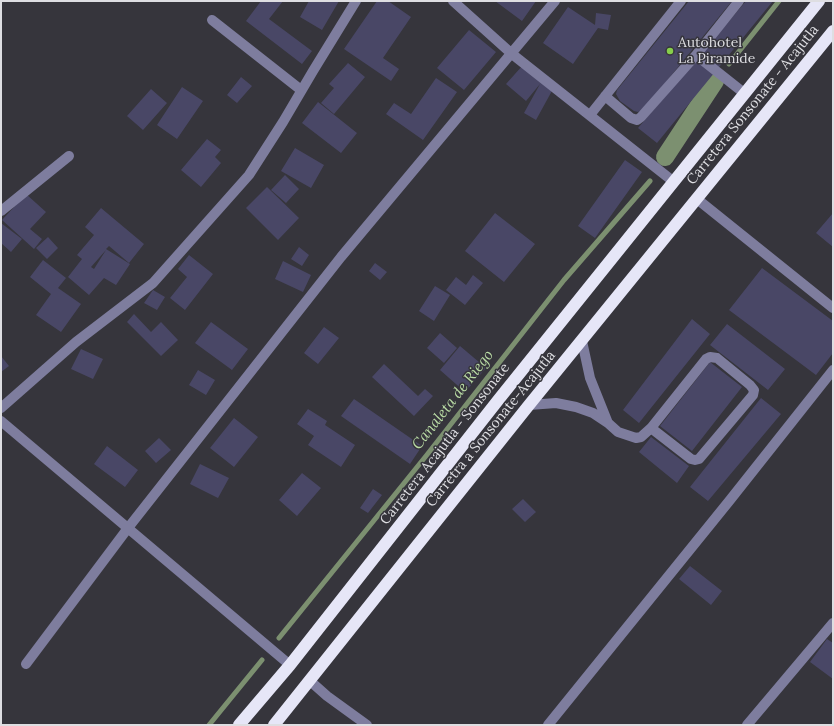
<!DOCTYPE html>
<style>
body{margin:0}
#map{position:relative;width:834px;height:726px;overflow:hidden;background:#36353c;font-family:Lora,serif}
canvas{display:block}
.frame{position:absolute;inset:0;border:2px solid #dedee2;pointer-events:none}
</style>
<div id="map">
<canvas width="834" height="726"></canvas>
<div class="frame"></div>
</div>
<script>
const c = document.querySelector('canvas').getContext('2d');
c.lineJoin = 'round';
const toPath = rows => new Path2D(rows.map(r => 'M' + r).join(''));
function stroke(path, color, width, dash) { c.strokeStyle = color; c.lineWidth = width; c.lineCap = dash ? 'butt' : 'round'; c.setLineDash(dash || []); c.stroke(path); }
function paint(path, color) { c.fillStyle = color; c.fill(path, 'evenodd'); }
function label(font, color, halo, rows, align = 'center') {
  c.font = font + ' Lora,serif'; c.lineWidth = 3; c.setLineDash([]); c.textBaseline = 'middle'; c.strokeStyle = halo; c.fillStyle = color; for (const [text, x, y, turn = 0] of rows) {
    c.save(); c.translate(x, y); c.rotate((+turn || 0) * Math.PI / 180); c.textAlign = isNaN(turn) ? turn : align; if (halo) c.strokeText(text, 0, 0); c.fillText(text, 0, 0); c.restore();
  }
}
stroke(toPath([
 [729,64,779,1],
 [279,638,426,456,564,280,650,181],
 [209,725,262,660]
]), '#7c9070', 5);
stroke(toPath([
 [665,157,715,81]
]), '#7c9070', 18);
paint(toPath([
 [261,1,283,1,269,19,312,51,302,64,246,21],
 [309,1,339,1,322,30,300,17],
 [377,1,388,1,411,17,383,58,399,69,391,81,344,49],
 [495,1,536,1,522,21],
 [689,1,732,1,643,110,638,112,634,111,620,101,616,94,617,90],
 [746,1,773,1,657,143,638,128],
 [568,7,595,25,596,13,611,15,608,30,598,28,573,64,543,43],
 [469,30,496,52,464,90,437,68],
 [348,63,365,77,334,114,321,103,334,88,329,84],
 [523,65,553,89,536,120,524,113,540,84,526,101,506,84],
 [241,77,252,86,237,103,227,95],
 [436,78,457,92,423,140,386,114,394,103,411,114],
 [182,87,203,101,177,139,157,125],
 [151,89,167,103,143,130,127,116],
 [318,102,357,133,341,153,302,123],
 [207,139,221,150,215,157,221,163,201,187,181,170],
 [295,148,324,165,311,188,281,171],
 [625,160,642,172,595,238,578,226],
 [285,175,299,189,286,203,271,190],
 [267,187,299,218,278,240,246,208],
 [26,194,46,212,30,229,42,239,34,249,2,220],
 [101,208,144,244,129,263,109,246,106,249,130,264,116,285,104,278,89,295,68,277,82,259,77,255,94,235,85,227],
 [106,250,94,269,91,267],
 [495,213,535,244,504,282,465,251],
 [833,213,833,247,816,233],
 [1,223,22,239,11,252,1,243],
 [48,237,58,248,47,259,36,248],
 [299,247,309,255,302,266,291,259],
 [189,255,213,274,185,310,170,298,187,277,178,269],
 [43,260,66,278,58,288,81,304,61,332,36,315,51,294,30,277],
 [283,261,311,275,303,292,275,279],
 [375,263,387,272,380,280,369,271],
 [762,268,833,321,833,353,816,375,729,310],
 [473,275,483,283,465,305,446,290,456,277,466,285],
 [435,286,450,295,434,321,419,311],
 [153,290,165,297,157,310,144,303],
 [134,314,151,332,161,322,178,340,161,356,127,322],
 [692,319,710,334,639,423,623,410],
 [211,322,248,349,232,370,195,343],
 [727,324,785,369,768,390,710,345],
 [324,327,339,338,318,364,304,353],
 [440,333,457,348,444,363,427,348],
 [460,346,486,368,465,392,440,370],
 [81,349,103,359,93,379,71,369],
 [1,356,9,366,1,372],
 [710,362,742,387,692,451,660,426],
 [384,364,418,396,425,389,433,396,414,416,372,377],
 [198,370,215,380,206,395,189,385],
 [761,398,781,414,708,501,690,487],
 [354,399,422,446,410,464,341,416],
 [308,409,327,421,325,425,355,445,341,467,308,445,314,436,297,424],
 [234,418,258,437,234,467,210,448],
 [651,437,689,466,677,483,639,452],
 [159,438,171,450,156,463,145,451],
 [107,446,138,470,125,487,94,464],
 [200,464,229,478,218,498,190,484],
 [302,473,321,488,297,516,279,500],
 [373,489,382,495,368,513,360,508],
 [523,499,536,512,525,522,512,509],
 [690,566,722,591,711,605,679,579],
 [827,639,833,643,833,679,810,662]
]), '#494766');
stroke(toPath([
 [453,1,512,54,674,182],
 [739,1,696,55,744,93],
 [212,20,301,90],
 [605,96,631,118,637,120,641,117,696,55],
 [590,115,681,1],
 [697,199,833,308],
 [1,211,69,156],
 [582,341,590,378,608,423],
 [529,405,556,403,576,407,593,413,608,423,618,432,636,438,641,437,651,428,706,359,710,357,717,358,750,385,754,390,753,395,699,459,695,460,691,459,651,428],
 [1,408,76,342,153,283,249,175,283,122,313,71,356,1],
 [1,421,290,665],
 [26,664,128,528,341,257,555,1],
 [309,680,327,696,367,725],
 [548,725,730,500,833,370],
 [747,725,833,623]
]), '#7e7d9e', 10);
stroke(toPath([
 [239,725,290,665,499,399,819,1],
 [274,725,529,405,833,31]
]), '#e6e6f7', 12);
for (const [x, y, r, color] of [
 [670,51,4,"#86cf4b"]
]) { const dot = new Path2D(); dot.arc(x, y, r, 0, 2 * Math.PI); c.fillStyle = color; c.fill(dot); stroke(dot, '#36353c', 1.5); }
label('14px', '#dedee2', '#36353c', [
 ["Autohotel",678,43],
 ["La Piramide",678,59]
], 'left');
label('14px', '#dedee2', '#36353c', [
 ["Carretera Sonsonate - Acajutla",753,105,-51],
 ["Carretra a Sonsonate-Acajutla",491,429,-51],
 ["Carretera Acajutla - Sonsonate",445,444,-52]
]);
label('italic 15px', '#badca5', '#36353c', [
 ["Canaleta de Riego",453,400,-52]
]);
</script>
